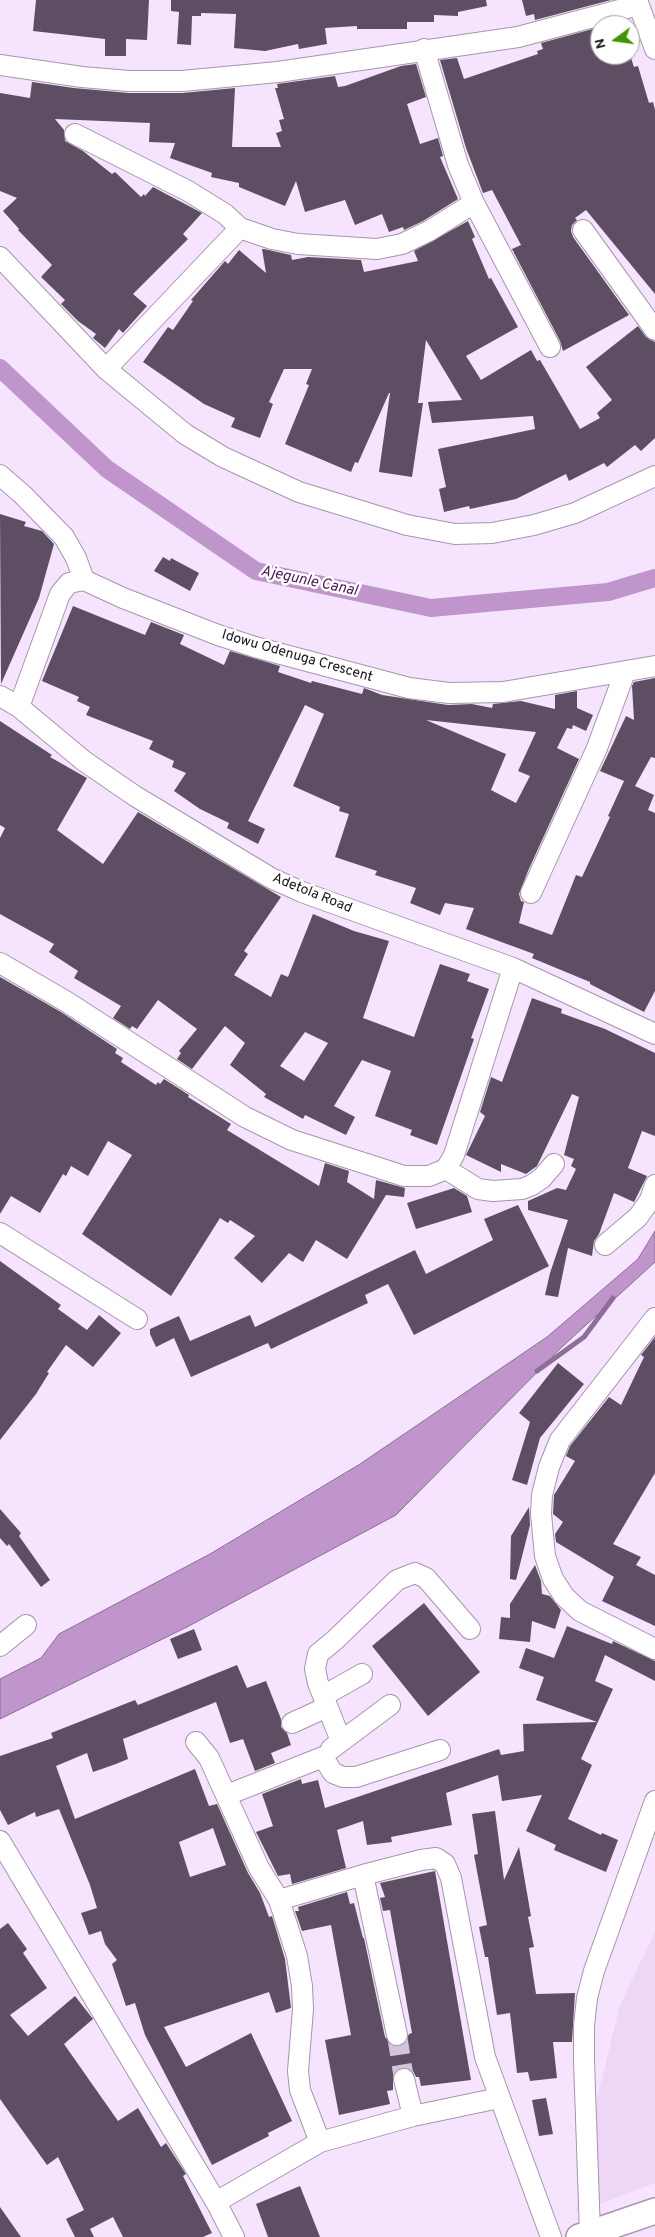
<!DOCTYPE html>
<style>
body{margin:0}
#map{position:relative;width:655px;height:2237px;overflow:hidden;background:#f6e3fd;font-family:Overpass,sans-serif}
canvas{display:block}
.north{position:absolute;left:590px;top:15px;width:50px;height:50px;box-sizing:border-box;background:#fff;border:1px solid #a3a0a4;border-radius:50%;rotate:256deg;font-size:14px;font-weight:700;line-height:20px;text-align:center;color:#19121b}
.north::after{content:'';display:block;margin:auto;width:18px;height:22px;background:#3f9506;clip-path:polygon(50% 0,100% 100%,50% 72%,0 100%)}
</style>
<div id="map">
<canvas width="655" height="2237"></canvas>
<div class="north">N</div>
</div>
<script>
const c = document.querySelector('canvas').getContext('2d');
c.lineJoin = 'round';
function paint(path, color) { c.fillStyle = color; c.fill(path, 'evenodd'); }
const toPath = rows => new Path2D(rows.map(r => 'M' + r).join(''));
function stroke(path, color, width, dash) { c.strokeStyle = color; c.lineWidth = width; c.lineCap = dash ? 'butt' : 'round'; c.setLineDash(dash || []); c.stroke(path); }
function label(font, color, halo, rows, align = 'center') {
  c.font = font + ' Overpass,sans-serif'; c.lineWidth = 5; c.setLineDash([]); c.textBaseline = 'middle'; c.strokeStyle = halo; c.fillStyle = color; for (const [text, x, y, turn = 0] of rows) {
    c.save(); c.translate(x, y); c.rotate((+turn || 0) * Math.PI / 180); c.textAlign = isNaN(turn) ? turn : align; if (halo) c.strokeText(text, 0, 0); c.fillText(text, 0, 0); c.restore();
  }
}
paint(toPath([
 [655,1932,655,2183,576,2213,588,2135,620,2005]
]), '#eed6f6');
const water = toPath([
 [655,1231,655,1262,563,1346,396,1515,187,1627,0,1719,0,1679,41,1658,59,1634,210,1554,360,1464,547,1337,638,1259,655,1231]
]);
paint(water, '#bf95cc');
stroke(water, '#8d6e97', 1);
stroke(toPath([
 [537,1371,584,1337,613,1298]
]), '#8d6e97', 5);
stroke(toPath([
 [0,368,107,469,256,571,431,608,608,592,655,578]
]), '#bf95cc', 18);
paint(toPath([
 [36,0,149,0,147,40,126,39,126,56,105,56,105,39,33,31],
 [171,0,486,0,487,6,458,12,458,16,434,15,434,22,407,22,407,29,357,29,357,26,325,28,327,44,299,49,298,44,265,51,234,48,236,14,201,13,201,16,192,16,191,45,177,44,179,12,171,11],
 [522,0,611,0,535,20,534,14,526,16],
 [600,27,600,55,630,55,634,67,638,66,649,103,653,102,655,110,655,294,586,210,575,218,577,220,572,225,571,231,573,237,629,315,563,351,560,341,512,249,521,245,492,190,483,193,466,148,440,60,457,58,464,79,538,54,537,51,543,49,541,43],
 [416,64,426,97,407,104,420,144,438,138,443,156,440,157,458,199,423,221,404,230,403,227,389,232,382,214,355,225,345,200,305,212,296,181,285,206,239,187,239,183,211,177,212,173,170,158,175,143,149,142,150,123,55,119,64,130,65,141,83,151,112,174,115,172,141,197,144,194,145,196,153,187,202,213,183,234,188,239,133,294,147,306,123,333,119,329,105,348,93,338,96,334,78,321,61,304,65,300,41,277,52,265,18,230,19,229,3,211,17,198,0,191,0,93,30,98,32,82,74,88,129,93,182,93,235,88,232,147,281,147,276,133,282,131,279,120,284,119,275,88,278,88,277,84,335,76,338,87,345,86,401,66],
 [468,221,475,237,472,239,489,279,491,278,518,327,466,356,481,380,531,350,537,361,540,360,580,429,600,418,597,413,612,400,586,367,638,326,646,337,655,342,655,438,641,451,635,445,607,467,604,463,569,481,566,474,516,499,470,509,469,506,444,512,439,489,446,487,438,449,535,429,533,416,432,423,428,402,462,400,426,340,418,403,423,403,412,477,379,472,390,393,389,393,358,463,355,462,351,472,285,444,309,385,306,384,312,369,284,369,269,402,273,404,260,438,231,427,235,418,204,404,143,362,168,327,173,330,193,301,191,300,225,261,228,264,239,250,266,273,262,249,264,249,291,255,292,260,308,257,361,260,364,272,418,261,414,251],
 [0,514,26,522,24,526,42,531,54,544,39,598,1,684],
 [163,557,170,561,171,558,199,573,190,591,154,571],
 [73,606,145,635,151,622,184,635,180,644,224,665,230,651,280,666,278,672,311,683,312,681,362,694,364,688,382,695,448,705,472,704,492,708,493,704,521,701,555,709,555,695,577,691,577,708,593,715,586,731,573,725,572,729,567,728,557,748,579,759,528,871,519,894,521,901,524,902,519,923,552,935,576,875,582,877,610,817,608,816,624,781,600,771,626,716,634,720,632,686,634,682,655,678,655,758,651,757,635,786,654,795,648,810,655,813,655,991,644,1012,590,984,590,982,532,958,534,954,466,929,474,908,445,903,440,915,410,903,416,888,375,875,377,871,335,857,349,814,339,811,340,807,293,786,324,714,305,705,248,821,265,829,258,844,227,828,229,823,200,809,174,791,186,773,172,767,174,761,149,749,153,741,86,715,90,707,77,701,79,697,42,681],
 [426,720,536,732,518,771,530,776,516,803,491,790,506,754],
 [0,721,52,755,50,757,87,778,57,830,103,864,138,812,281,897,244,951,248,954,234,975,271,997,281,974,288,977,313,914,354,931,389,941,363,1018,414,1037,440,964,470,974,467,981,489,989,471,1038,474,1039,437,1145,410,1135,412,1130,375,1116,391,1071,362,1060,334,1106,355,1117,346,1135,305,1115,303,1119,264,1097,266,1094,230,1065,245,1043,225,1026,192,1069,177,1059,181,1053,179,1051,197,1029,158,1000,137,1029,132,1026,130,1029,113,1018,121,1006,74,978,78,971,49,952,54,944,0,914,0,838,5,828,0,825],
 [305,1032,328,1043,304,1081,280,1066],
 [0,977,61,1012,117,1049,115,1053,123,1058,121,1062,156,1085,158,1082,160,1084,164,1079,189,1095,188,1097,231,1124,227,1130,319,1186,325,1163,349,1171,347,1182,374,1199,376,1180,405,1188,404,1197,386,1195,347,1259,316,1240,303,1262,289,1253,262,1283,234,1258,255,1236,230,1220,228,1223,220,1218,171,1296,82,1234,132,1155,108,1141,88,1176,71,1166,66,1176,63,1174,40,1213,11,1196,0,1214],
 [532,998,562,1009,561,1013,605,1029,655,1053,655,1136,642,1131,628,1168,647,1176,634,1202,614,1193,599,1234,594,1241,592,1256,568,1248,558,1297,545,1295,550,1273,568,1220,528,1210,528,1201,557,1188,566,1190,576,1169,571,1166,574,1159,564,1155,579,1097,572,1094,537,1166,526,1174,501,1164,501,1172,466,1155,485,1116,480,1112,491,1077,502,1082],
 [454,1188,467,1196,472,1212,416,1229,407,1203],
 [518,1205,549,1266,414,1335,388,1284,365,1295,368,1303,271,1349,268,1343,191,1377,174,1338,156,1347,150,1334,150,1329,179,1316,190,1341,250,1315,255,1327,415,1250,426,1274,493,1240,484,1219],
 [0,1261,61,1305,58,1309,87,1330,99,1315,121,1333,93,1367,66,1345,47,1372,49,1373,36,1394,0,1440],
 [655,1337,655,1473,613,1544,641,1557,636,1565,655,1575,655,1626,602,1601,614,1577,556,1542,555,1534,563,1522,553,1514,554,1495,575,1461,566,1456,570,1446,609,1397,621,1405,644,1357,641,1355],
 [558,1363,584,1384,540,1438,527,1485,512,1480,530,1422,519,1413],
 [529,1507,530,1525,516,1580,510,1579,511,1536],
 [0,1509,21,1533,19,1536,50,1580,41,1587,9,1544,7,1546,0,1538],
 [535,1565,541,1581,542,1594,550,1596,561,1610,555,1629,532,1621,530,1642,499,1639,501,1617,510,1618,510,1604],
 [424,1603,480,1672,428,1716,372,1646],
 [567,1626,612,1644,613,1641,655,1661,655,1681,605,1655,595,1681,613,1689,581,1759,592,1765,568,1819,601,1835,602,1833,618,1840,606,1872,554,1850,556,1845,526,1831,542,1795,502,1801,498,1775,446,1793,452,1825,391,1837,392,1842,367,1845,363,1821,337,1830,346,1868,292,1884,290,1874,278,1876,256,1832,273,1826,262,1794,301,1779,302,1784,318,1780,325,1808,499,1749,501,1755,524,1751,523,1724,597,1722,536,1700,544,1677,519,1668,526,1648,554,1658],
 [194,1629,202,1650,178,1659,170,1639],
 [237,1665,247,1688,266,1681,281,1719,281,1727,287,1733,291,1745,271,1753,275,1763,255,1771,243,1739,230,1743,216,1702,123,1739,128,1759,116,1764,93,1772,87,1753,56,1766,75,1819,195,1769,209,1806,217,1804,248,1873,260,1893,269,1917,272,1916,285,1959,291,2008,276,2013,269,1992,164,2027,186,2067,251,2033,292,2121,268,2133,269,2136,212,2165,145,2035,135,2003,126,2006,112,1964,117,1960,105,1944,101,1931,89,1935,81,1913,97,1908,90,1885,59,1809,36,1817,35,1812,8,1825,0,1810,0,1756,53,1738,51,1733,135,1700,138,1705],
 [213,1828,226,1865,190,1877,179,1842],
 [495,1811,504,1880,519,1847,531,1916,528,1917,534,1947,529,1948,536,1994,575,1993,572,2042,553,2042,557,2078,530,2081,528,2072,517,2073,510,2013,497,2015,488,1957,485,1957,479,1927,487,1925,474,1855,478,1854,472,1814],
 [435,1871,471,2080,421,2086,419,2077,416,2077,413,2071,408,2068,401,2068,393,2075,393,2090,387,2091,390,2104,339,2115,325,2040,351,2035,331,1925,302,1931,295,1911,299,1911,298,1907,347,1892,350,1904,354,1903,363,1938,364,1938,385,2037,393,2046,400,2046,405,2043,409,2034,412,2033,390,1910,383,1911,380,1898,385,1897,380,1883],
 [8,1923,27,1949,23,1953,47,1988,10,2015,28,2036,75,1996,93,2019,64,2044,118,2121,138,2108,161,2147,166,2143,186,2174,183,2176,212,2233,203,2237,123,2237,113,2217,90,2229,94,2237,75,2237,66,2219,84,2210,58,2157,47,2165,0,2099,0,1929],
 [546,2098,553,2134,539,2136,532,2100],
 [300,2186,320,2237,268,2237,256,2204],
 [0,2207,21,2237,0,2237]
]), '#5e4e63');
stroke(toPath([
 [397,2035,404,2079]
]), '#d5c4db', 20, [20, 10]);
const minor = toPath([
 [637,0,655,49],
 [424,49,458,165,474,203,550,347],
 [0,65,82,77,129,81,182,81,278,72,518,37,638,5],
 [75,134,188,191,225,214,240,228,272,239,298,244,377,249,402,244,429,231,474,203],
 [583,230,655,330],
 [0,257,106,369,185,434,223,457,299,492,407,525,455,534,492,533,534,525,575,513,655,476],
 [106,369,240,228],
 [0,475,23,495,64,537,76,558,84,580,123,598,218,635,255,647,409,688,449,693,503,692,655,666],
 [0,696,19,707,84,761,135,796,271,878,302,892,513,968,655,1034],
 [19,707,60,594,69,583,84,580],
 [531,893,597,748,625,672],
 [0,963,67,1002,245,1117,292,1140,404,1176,429,1176,446,1169,454,1155,513,968],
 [446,1169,478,1189,493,1191,522,1189,532,1185,542,1178,554,1164],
 [0,1233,137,1319],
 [605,1245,638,1217,650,1200,655,1185],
 [655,1318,560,1440,549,1467,542,1495,541,1514,545,1556,553,1579,564,1596,580,1611,655,1649],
 [0,1646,26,1625],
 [323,1696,362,1674],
 [292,1723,327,1707],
 [341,1741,318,1683,315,1669,318,1654,335,1640,397,1580,415,1573,426,1578,470,1629],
 [196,1742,209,1758,259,1868,279,1900,297,1956,302,1986,303,2009,298,2071,300,2090,320,2142],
 [331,1749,390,1705],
 [227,1795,323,1757,333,1773,343,1777,356,1777,440,1750],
 [0,1841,216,2202,234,2237],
 [363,1875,397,2035],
 [279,1900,363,1875,421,1860,436,1858,445,1864,451,1878,485,2057,551,2237],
 [404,2079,413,2116],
 [216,2202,320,2142,413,2116,499,2098],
 [590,2233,584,2061,584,2026,587,1998,594,1971,655,1801]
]);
const major = toPath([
 [579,2237,655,2211]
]);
stroke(minor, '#a795ad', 22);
stroke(major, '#a795ad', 28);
stroke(minor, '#fff', 20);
stroke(major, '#fff', 25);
label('14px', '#19121b', '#fff', [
 ["Idowu Odenuga Crescent",297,657,16],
 ["Adetola Road",312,894,22]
]);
label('italic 15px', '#4a1659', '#fff', [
 ["Ajegunle Canal",309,582,12]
]);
</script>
